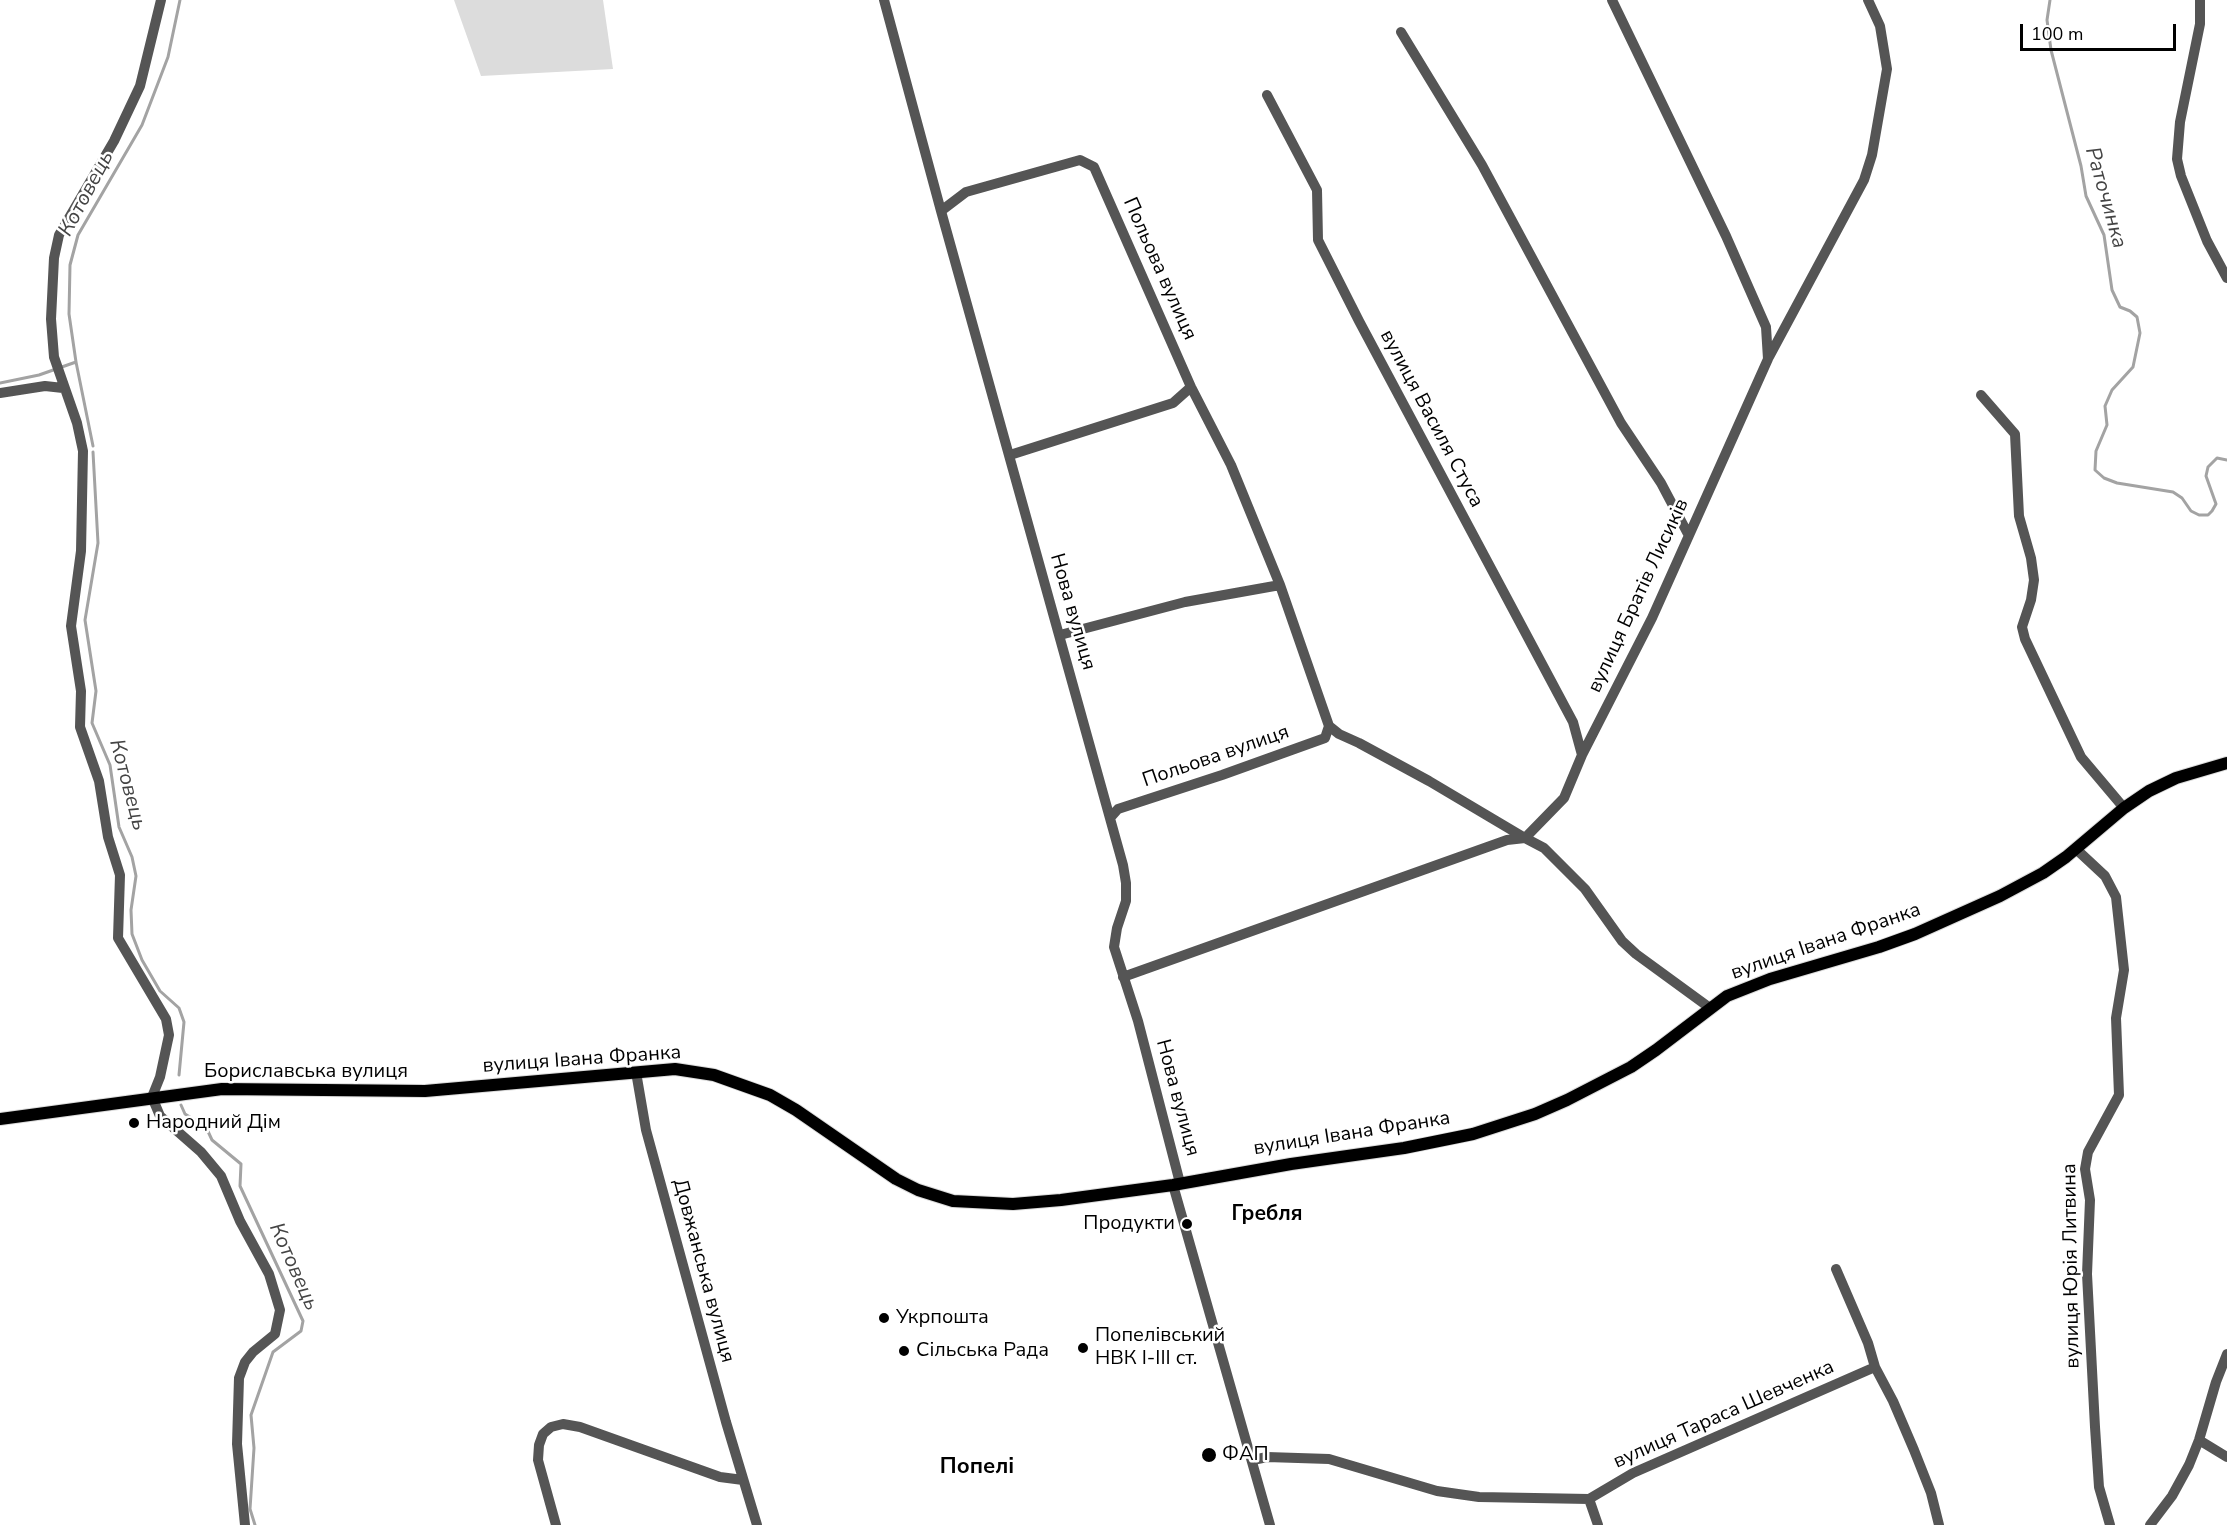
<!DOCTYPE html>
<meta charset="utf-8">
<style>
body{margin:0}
#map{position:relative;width:2227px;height:1525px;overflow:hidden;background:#fff;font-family:"Nunito Sans",sans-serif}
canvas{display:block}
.scale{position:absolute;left:2020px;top:24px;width:156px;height:27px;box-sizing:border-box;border:3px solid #000;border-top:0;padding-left:8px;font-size:18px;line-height:21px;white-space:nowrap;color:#000;-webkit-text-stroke:4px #fff;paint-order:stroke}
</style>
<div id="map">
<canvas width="2227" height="1525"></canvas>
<div class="scale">100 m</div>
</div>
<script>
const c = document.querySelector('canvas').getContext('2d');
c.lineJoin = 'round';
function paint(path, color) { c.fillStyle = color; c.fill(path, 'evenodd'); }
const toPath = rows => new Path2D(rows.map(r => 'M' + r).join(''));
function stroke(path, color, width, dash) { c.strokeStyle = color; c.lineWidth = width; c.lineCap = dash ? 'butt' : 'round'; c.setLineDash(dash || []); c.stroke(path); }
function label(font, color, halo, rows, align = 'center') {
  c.font = font + ' "Nunito Sans",sans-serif'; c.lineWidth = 5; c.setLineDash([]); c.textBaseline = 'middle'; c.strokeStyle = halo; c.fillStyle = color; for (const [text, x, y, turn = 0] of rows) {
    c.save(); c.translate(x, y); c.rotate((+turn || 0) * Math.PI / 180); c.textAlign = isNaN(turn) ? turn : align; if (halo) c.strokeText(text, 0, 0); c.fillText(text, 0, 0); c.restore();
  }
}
paint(toPath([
 [454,0,603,0,613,69,481,76]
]), '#dcdcdc');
stroke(toPath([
 [2050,0,2047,20,2051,50,2081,166,2086,196,2104,235,2112,290,2120,307,2130,311,2137,317,2140,333,2133,367,2112,390,2105,406,2107,425,2096,451,2095,470,2104,478,2117,483,2173,492,2182,498,2191,511,2199,515,2208,515,2212,511,2216,504,2206,476,2208,467,2217,458,2227,460],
 [0,383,39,375,76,362],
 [93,446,76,362,69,314,70,265,78,235,142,125,168,57,180,0],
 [93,452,98,543,85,620,96,691,92,723,110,765,119,827,132,857,136,876,131,910,132,934,142,960,160,991,179,1008,184,1022,179,1075],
 [181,1105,185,1114,206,1127,212,1140,241,1164,240,1186,303,1321,301,1331,273,1352,251,1415,254,1448,250,1509,255,1525]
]), '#a3a3a3', 3);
const major = toPath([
 [0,1119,222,1089,425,1091,675,1069,714,1075,770,1095,796,1110,896,1179,918,1190,953,1201,1013,1204,1061,1200,1173,1185,1291,1164,1404,1148,1473,1134,1535,1114,1567,1100,1631,1067,1656,1050,1727,996,1770,979,1879,947,1915,934,2000,896,2043,873,2066,857,2124,808,2149,791,2176,778,2227,763]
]);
stroke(major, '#dbdbdb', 14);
stroke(toPath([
 [161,0,140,86,114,141,59,235,54,258,51,319,54,357,77,423,83,451,81,551,71,626,81,691,80,727,99,781,108,837,120,875,118,938,166,1019,169,1035,160,1077,152,1097,160,1116,201,1152,221,1176,240,1221,269,1274,280,1310,275,1334,253,1352,245,1362,239,1378,237,1444,245,1525],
 [884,0,941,211,1123,865,1126,883,1126,901,1117,928,1114,947,1138,1021,1180,1183],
 [2200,0,2200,24,2180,122,2177,159,2181,176,2207,241,2227,278],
 [1401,32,1482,165,1621,423,1661,483,1688,534],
 [1267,95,1317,190,1318,240,1359,321,1573,722,1582,755],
 [941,211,966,192,1080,160,1094,167,1191,387,1231,465,1280,585,1329,726,1339,734,1359,743,1429,781,1525,838,1564,798,1582,755,1652,618,1768,359,1766,327,1726,236,1612,0],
 [1769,357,1864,180,1872,155,1887,69,1880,26,1868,0],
 [0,393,45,386,63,388],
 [1981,395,2015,434,2019,516,2031,558,2034,580,2031,600,2022,627,2025,639,2081,757,2124,808],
 [1010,455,1173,403,1191,387],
 [1060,635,1185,602,1280,585],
 [1110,818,1118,809,1222,775,1325,738,1329,726],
 [2076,849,2105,876,2116,897,2124,970,2116,1018,2119,1095,2088,1152,2085,1169,2090,1200,2087,1274,2095,1427,2099,1487,2110,1525],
 [1123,977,1507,840,1525,838,1544,848,1585,889,1622,941,1636,954,1710,1008],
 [636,1072,646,1130,726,1422,757,1525],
 [1173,1185,1270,1525],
 [1836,1269,1868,1343,1875,1367,1893,1401,1914,1450,1931,1493,1939,1525],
 [2199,1440,2227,1457],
 [1253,1460,1267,1457,1329,1459,1437,1491,1479,1497,1589,1499,1633,1473,1875,1367],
 [1589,1499,1598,1525],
 [556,1525,538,1460,539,1445,543,1434,551,1427,563,1424,580,1427,720,1477,743,1480],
 [2150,1525,2172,1496,2189,1465,2199,1440,2216,1382,2227,1354]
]), '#555', 10);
stroke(major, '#000', 12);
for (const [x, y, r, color] of [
 [134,1123,6,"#000"],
 [1187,1224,6,"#000"],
 [884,1318,6,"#000"],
 [1083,1348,6,"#000"],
 [904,1351,6,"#000"],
 [1209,1455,8,"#000"]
]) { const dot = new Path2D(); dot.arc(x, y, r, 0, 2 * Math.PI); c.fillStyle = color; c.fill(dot); stroke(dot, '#fff', 2); }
label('20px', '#000', '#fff', [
 ["Польова вулиця",1159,269,66],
 ["вулиця Василя Стуса",1431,419,62],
 ["вулиця Братів Лисиків",1639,596,-65],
 ["Нова вулиця",1072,612,74],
 ["Польова вулиця",1216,757,-19],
 ["вулиця Івана Франка",1826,942,-19],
 ["вулиця Івана Франка",582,1060,-4],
 ["Бориславська вулиця",306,1072],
 ["Нова вулиця",1177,1098,75],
 ["вулиця Івана Франка",1352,1134,-9],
 ["вулиця Юрія Литвина",2072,1266,-91],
 ["Довжанська вулиця",703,1271,75],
 ["вулиця Тараса Шевченка",1724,1415,-24]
]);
label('20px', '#000', '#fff', [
 ["Народний Дім",146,1123],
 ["Продукти",1175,1224,"right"],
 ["Укрпошта",896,1318],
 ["Попелівський",1095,1336],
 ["НВК І-ІІІ ст.",1095,1359],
 ["Сільська Рада",916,1351],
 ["ФАП",1222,1455]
], 'left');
label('italic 21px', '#444', '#fff', [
 ["Котовець",87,194,-62],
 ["Раточинка",2105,198,74],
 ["Котовець",127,785,75],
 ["Котовець",293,1267,66]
]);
label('bold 21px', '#000', '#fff', [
 ["Гребля",1267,1215]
]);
label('bold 22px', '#000', '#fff', [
 ["Попелі",977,1468]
]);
</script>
